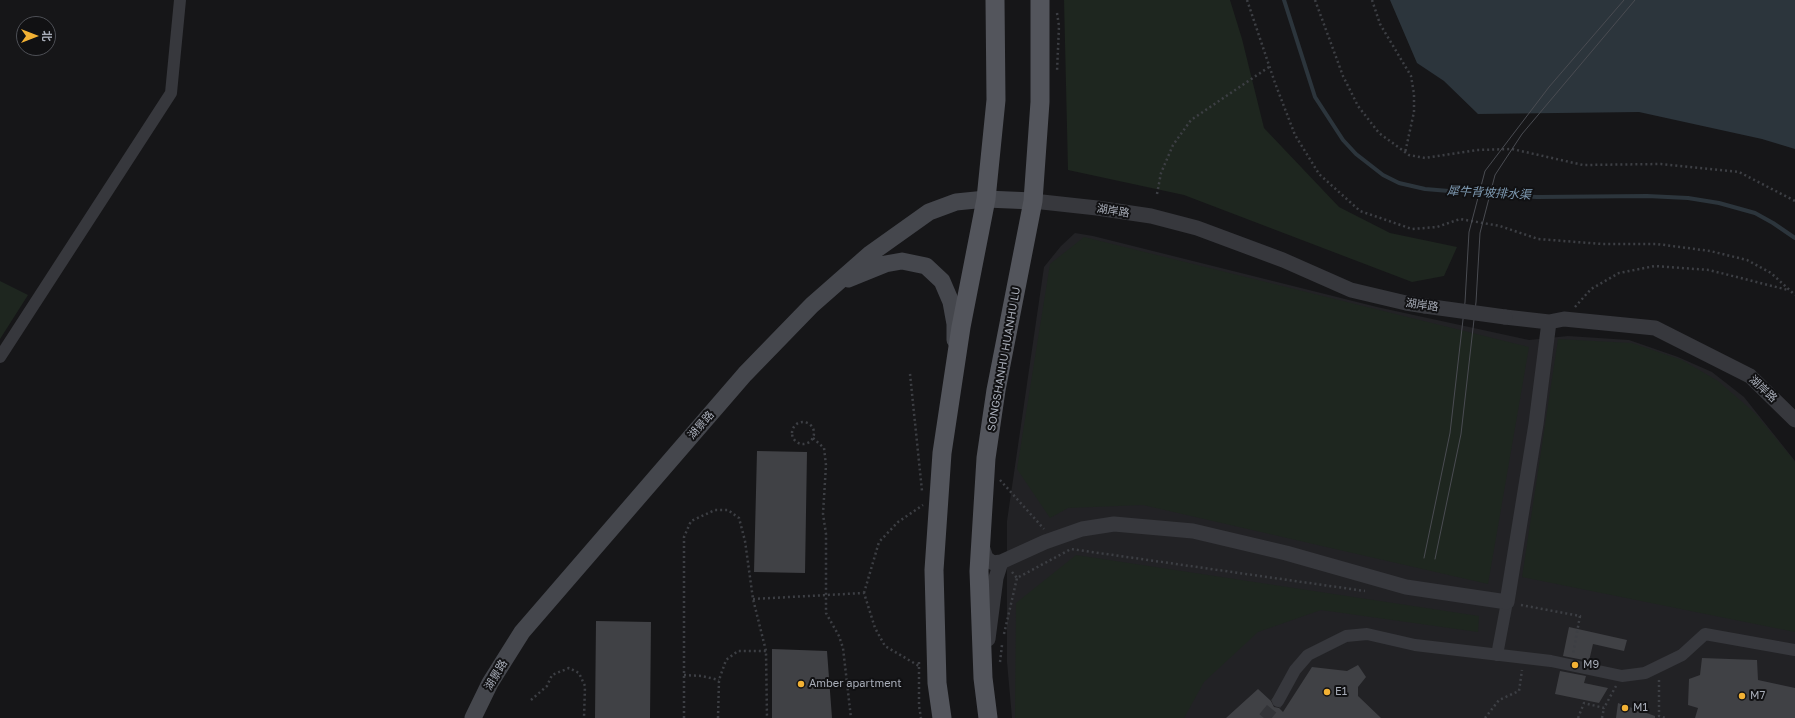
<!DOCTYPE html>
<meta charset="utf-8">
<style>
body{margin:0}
#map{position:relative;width:1795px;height:718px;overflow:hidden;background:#161618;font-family:"Golos Text","Noto Sans SC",sans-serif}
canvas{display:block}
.north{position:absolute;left:16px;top:16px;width:40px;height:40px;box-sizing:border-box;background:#111113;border:1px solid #4d4f55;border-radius:50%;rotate:90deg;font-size:11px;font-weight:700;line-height:16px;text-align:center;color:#a8adb8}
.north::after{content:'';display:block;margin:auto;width:14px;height:18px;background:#f2b134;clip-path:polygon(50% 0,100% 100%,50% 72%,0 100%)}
</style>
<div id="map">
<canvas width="1795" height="718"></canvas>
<div class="north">北</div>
</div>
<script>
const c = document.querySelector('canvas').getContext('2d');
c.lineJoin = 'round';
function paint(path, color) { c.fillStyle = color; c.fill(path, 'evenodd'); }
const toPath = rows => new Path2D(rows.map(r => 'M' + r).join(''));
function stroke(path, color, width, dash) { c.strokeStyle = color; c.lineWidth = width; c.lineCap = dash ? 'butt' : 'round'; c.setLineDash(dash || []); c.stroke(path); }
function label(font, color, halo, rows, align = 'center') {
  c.font = font + ' "Golos Text","Noto Sans SC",sans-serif'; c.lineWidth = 4; c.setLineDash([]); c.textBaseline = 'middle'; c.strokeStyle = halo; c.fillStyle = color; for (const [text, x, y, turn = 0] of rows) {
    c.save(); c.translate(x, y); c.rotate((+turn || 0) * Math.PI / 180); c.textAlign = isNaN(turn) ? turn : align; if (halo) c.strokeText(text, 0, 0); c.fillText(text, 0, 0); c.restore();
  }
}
paint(toPath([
 [1075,233,1093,236,1377,307,1529,340,1568,336,1629,340,1678,357,1712,372,1744,397,1795,461,1795,718,1012,718,1007,662,1007,521,1044,267,1061,246]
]), '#222225');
paint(toPath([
 [1064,0,1230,0,1242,39,1264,128,1339,207,1390,233,1457,247,1444,276,1412,282,1184,195,1068,170],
 [1084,237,1529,347,1488,584,1143,505,1068,508,1050,518,1017,469,1050,264],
 [0,281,28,295,0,339],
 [1558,339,1632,343,1682,360,1718,381,1755,413,1792,458,1795,462,1795,632,1522,577],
 [1076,555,1479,616,1478,632,1321,610,1258,632,1204,682,1184,718,1015,718,1016,603]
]), '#1e261f');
paint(toPath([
 [1390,0,1795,0,1795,149,1762,139,1639,112,1478,114,1444,81,1417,63]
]), '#2c353c');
stroke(toPath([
 [1284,0,1315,97,1343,140,1356,154,1383,175,1399,183,1425,189,1497,195,1537,197,1647,196,1688,198,1719,203,1755,213,1773,223,1795,238]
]), '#2c353c', 4);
paint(toPath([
 [757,451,807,452,805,573,754,572],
 [596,621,651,622,650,718,595,718],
 [1569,627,1627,640,1624,651,1593,644,1589,661,1563,656],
 [772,649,827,651,832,718,772,718],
 [1702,658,1757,660,1758,680,1795,688,1795,718,1695,718,1698,708,1688,705,1689,679,1700,675],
 [1358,665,1366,677,1358,687,1358,696,1381,718,1226,718,1258,689,1271,701,1274,707,1279,708,1283,712,1312,667,1347,671],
 [1560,671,1586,676,1584,683,1608,688,1599,703,1555,694],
 [1618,703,1655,716,1655,718,1616,718]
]), '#404145');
stroke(toPath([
 [1264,718,1278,701]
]), '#333438', 12, [12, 6]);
stroke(toPath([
 [1247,0,1275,83,1295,135,1319,174,1360,211,1412,229,1437,227,1460,219,1500,226,1538,239,1602,244,1657,244,1710,251,1747,260,1771,273,1795,295],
 [1315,0,1343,76,1358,106,1379,133,1409,155,1425,158,1477,150,1512,149,1583,165,1661,164,1739,172,1795,201],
 [1372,0,1380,24,1411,76,1414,94,1414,112,1405,153],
 [1057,13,1059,26,1057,72],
 [1157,194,1161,173,1173,145,1191,120,1269,67],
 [1575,307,1591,289,1619,273,1655,266,1709,270,1788,290],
 [910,374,922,491],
 '792 433a11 11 0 1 1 22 0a11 11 0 1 1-22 0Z',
 [813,438,824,448,826,465,823,514,826,534,826,613,839,636,843,648,851,718],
 [1000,480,1044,529],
 [1012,572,1017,578,1071,549,1365,591],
 [864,593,879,542,898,522,923,505],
 [753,599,864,593,875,628,885,646,919,666],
 [1521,605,1580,616,1573,654],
 [1004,634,1017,578],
 [919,662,919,706,921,718],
 [1000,662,1002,645],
 [684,675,702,676,719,680],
 [1659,680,1659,716,1666,718],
 [531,700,547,686,552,675,569,668,579,673,585,686,584,718],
 [684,718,684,537,691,521,715,510,728,510,739,518,745,541,753,599,766,651,767,718],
 [718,718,719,680,726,660,738,651,766,651],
 [1485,718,1499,700,1519,691,1522,670],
 [1578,718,1584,703,1604,708,1616,686],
 [1602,718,1604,708]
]), '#3d3f44', 2.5, [2, 3]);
stroke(toPath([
 [0,357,171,93,180,0],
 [1497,655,1507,602],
 [1278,701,1295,670,1308,655,1346,636,1367,634,1415,645,1551,661,1622,676,1645,673,1682,655,1705,634,1795,650]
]), '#37383d', 12);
stroke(toPath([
 [1033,201,1097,208,1151,216,1197,228,1283,260,1351,290,1406,303,1425,306],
 [1505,317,1549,322,1564,319,1655,328,1750,376,1795,420],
 [981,543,986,558,993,563,1001,562,1045,542,1082,529,1114,524,1193,531,1286,553,1406,587,1507,602,1536,424,1549,322],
 [988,639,996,578,1001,562]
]), '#37383d', 15);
stroke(toPath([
 [848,279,885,264,902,261,926,266,942,281,951,302,955,324,955,340],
 [473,718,490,683,522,632,745,374,812,305,870,254,929,212,956,202,986,199,1033,201]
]), '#45474d', 17);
stroke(toPath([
 [942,718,937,683,934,570,942,453,961,327,986,199,996,100,995,0],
 [988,718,983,678,979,571,986,458,996,390,1033,201,1040,102,1040,0]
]), '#53555c', 19);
stroke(toPath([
 [1424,558,1450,433,1465,302,1469,232,1485,171,1549,87,1624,0],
 [1435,559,1461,434,1476,302,1480,233,1495,175,1522,134,1635,0]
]), '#4a4c52', 1);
stroke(toPath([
 [1425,306,1505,317]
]), '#37383d', 15);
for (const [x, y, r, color] of [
 [1575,665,4,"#f2b134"],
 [801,684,4,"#f2b134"],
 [1327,692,4,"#f2b134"],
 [1742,696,4,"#f2b134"],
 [1625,708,4,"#f2b134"]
]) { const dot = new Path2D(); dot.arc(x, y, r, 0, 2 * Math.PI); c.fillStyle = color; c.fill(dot); stroke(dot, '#111113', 1.5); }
label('11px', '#a8adb8', '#111113', [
 ["湖岸路",1113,211,9],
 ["湖岸路",1422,305,8],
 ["SONGSHANHU HUANHU LU",1004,359,-80],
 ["湖岸路",1763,389,43],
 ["湖景路",701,425,-49],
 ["湖景路",496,675,-59]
]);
label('11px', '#a8adb8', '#111113', [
 ["M9",1583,665],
 ["Amber apartment",809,684],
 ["E1",1335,692],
 ["M7",1750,696],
 ["M1",1633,708]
], 'left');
label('italic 12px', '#7f9bb3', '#111113', [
 ["犀牛背坡排水渠",1489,193,3]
]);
</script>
